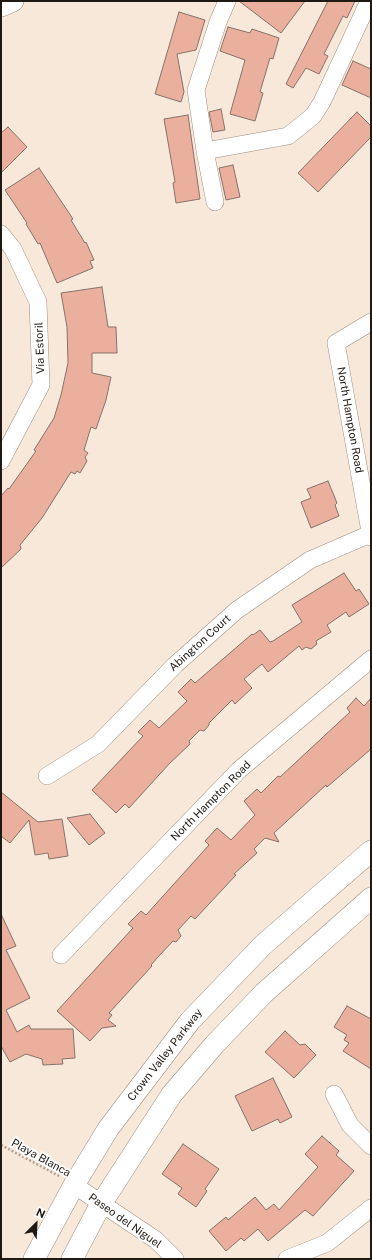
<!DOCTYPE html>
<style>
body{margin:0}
#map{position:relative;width:372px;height:1260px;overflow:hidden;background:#f8e8da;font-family:"Public Sans",sans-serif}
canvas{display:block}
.frame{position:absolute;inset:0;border:2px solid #1f1914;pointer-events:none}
.north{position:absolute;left:16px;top:1204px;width:40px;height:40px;-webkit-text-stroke:3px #fff;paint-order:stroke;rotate:24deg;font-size:11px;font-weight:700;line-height:16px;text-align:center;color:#1f1914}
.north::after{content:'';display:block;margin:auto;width:14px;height:18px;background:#1f1914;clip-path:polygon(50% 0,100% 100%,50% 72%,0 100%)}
</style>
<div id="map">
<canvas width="372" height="1260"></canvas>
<div class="frame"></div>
<div class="north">N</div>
</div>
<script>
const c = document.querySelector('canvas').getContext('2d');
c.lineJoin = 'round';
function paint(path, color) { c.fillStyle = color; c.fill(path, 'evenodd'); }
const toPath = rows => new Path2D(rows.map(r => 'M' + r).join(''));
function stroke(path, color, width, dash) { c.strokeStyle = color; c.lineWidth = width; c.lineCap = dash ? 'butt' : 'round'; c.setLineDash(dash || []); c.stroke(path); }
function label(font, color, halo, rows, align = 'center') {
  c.font = font + ' "Public Sans",sans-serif'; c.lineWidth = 4; c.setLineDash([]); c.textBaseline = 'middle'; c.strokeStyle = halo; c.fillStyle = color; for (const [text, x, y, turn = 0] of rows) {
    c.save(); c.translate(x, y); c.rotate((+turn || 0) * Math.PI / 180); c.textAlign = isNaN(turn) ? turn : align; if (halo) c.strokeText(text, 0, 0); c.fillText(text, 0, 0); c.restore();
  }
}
const building = toPath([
 [239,1,305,1,281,33,239,1],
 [328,1,355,1,347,18,343,16,324,54,328,56,319,74,306,68,293,88,286,84,328,1],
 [179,12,205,20,196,50,177,54,184,92,181,102,155,94,179,12],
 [228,27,250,33,252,29,279,38,273,59,270,58,260,92,263,93,255,121,230,114,245,60,220,51,228,27],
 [353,61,371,69,371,98,342,85,353,61],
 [221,109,225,130,213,132,209,112,221,109],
 [357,112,371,126,371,137,318,192,298,173,357,112],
 [188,115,200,199,176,203,173,183,175,182,164,119,188,115],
 [8,127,27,147,1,173,1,133,8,127],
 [233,165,240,197,226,200,219,168,233,165],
 [39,168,73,219,71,220,85,243,86,242,94,260,90,261,93,268,57,283,40,243,38,244,26,224,27,223,5,190,39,168],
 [102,287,108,327,116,327,117,353,92,353,92,373,111,377,106,400,96,429,91,427,84,450,88,453,85,457,87,461,80,473,77,471,75,474,71,472,42,518,20,545,21,549,1,568,1,496,8,488,9,489,36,451,34,450,54,418,61,395,68,363,67,327,61,293,102,287],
 [328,481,337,503,335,505,339,516,311,528,301,502,311,498,307,489,328,481],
 [344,573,356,591,359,589,369,604,349,617,346,612,327,625,331,632,316,641,317,644,311,649,306,647,302,650,299,646,268,672,262,664,244,679,252,688,235,704,232,700,209,723,209,725,204,731,200,730,189,741,190,744,169,764,129,808,125,804,116,813,92,790,143,736,138,732,150,720,159,728,187,701,178,692,191,679,195,683,252,634,253,635,260,630,270,642,273,641,302,622,292,605,344,573],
 [356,698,364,706,371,698,371,749,327,787,326,785,274,833,279,842,265,838,254,849,257,853,234,874,236,875,195,919,191,916,178,930,181,936,176,942,173,941,158,957,151,965,152,966,109,1013,112,1015,108,1020,116,1026,102,1028,90,1041,57,1011,133,928,128,924,141,911,146,915,209,845,205,841,217,828,231,840,255,815,244,801,257,789,261,793,278,776,280,777,350,712,347,708,356,698],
 [1,792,38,822,62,819,68,856,49,859,48,853,35,855,29,820,10,843,1,836,1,792],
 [90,814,105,833,89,845,67,818,90,814],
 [1,914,16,946,6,950,30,998,6,1010,17,1032,29,1025,31,1029,73,1029,75,1058,62,1059,63,1064,43,1065,42,1059,26,1054,10,1062,1,1046,1,914],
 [347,1006,371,1019,371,1069,343,1051,349,1043,344,1040,347,1035,334,1027,347,1006],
 [285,1031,300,1045,305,1044,316,1055,294,1078,265,1052,285,1031],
 [273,1078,292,1117,280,1123,278,1119,252,1131,235,1096,273,1078],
 [322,1136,339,1151,336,1155,354,1171,313,1216,305,1210,268,1241,258,1229,244,1241,241,1238,226,1251,209,1231,226,1217,228,1220,255,1197,266,1210,274,1204,279,1210,318,1167,305,1154,322,1136],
 [183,1144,219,1169,205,1189,207,1191,196,1207,178,1194,182,1188,162,1174,183,1144]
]);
paint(building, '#ebb09d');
stroke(building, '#85726b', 1);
const minor = toPath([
 [227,1,218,22,196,90,205,151,288,136,313,116,322,102,369,1],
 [205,151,215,202],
 [1,234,13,249,38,302,41,385,1,461],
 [371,322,336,343,371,537],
 [47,776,98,744,175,665,237,610,310,560,370,534],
 [61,955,239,770,371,659],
 [334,1094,350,1125,371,1146],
 [74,1185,156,1240,175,1259],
 [287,1259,327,1243,371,1208]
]);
const major = toPath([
 [1,6,13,1],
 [34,1259,74,1185,108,1129,190,1021,263,945,371,851],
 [72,1259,101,1204,172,1094,215,1044,264,993,371,898]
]);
stroke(minor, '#9e9082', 18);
stroke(major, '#9e9082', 22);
stroke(toPath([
 [1,1145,59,1176]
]), '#afa297', 2.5, [2, 2]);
stroke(minor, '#fff', 17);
stroke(major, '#fff', 21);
label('11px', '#1f1914', '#fff', [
 ["Via Estoril",40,348,-92],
 ["North Hampton Road",350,420,80],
 ["Abington Court",200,643,-42],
 ["North Hampton Road",211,801,-45],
 ["Crown Valley Parkway",165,1055,-52],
 ["Playa Blanca",41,1158,29],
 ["Paseo del Niguel",125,1221,35]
]);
</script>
